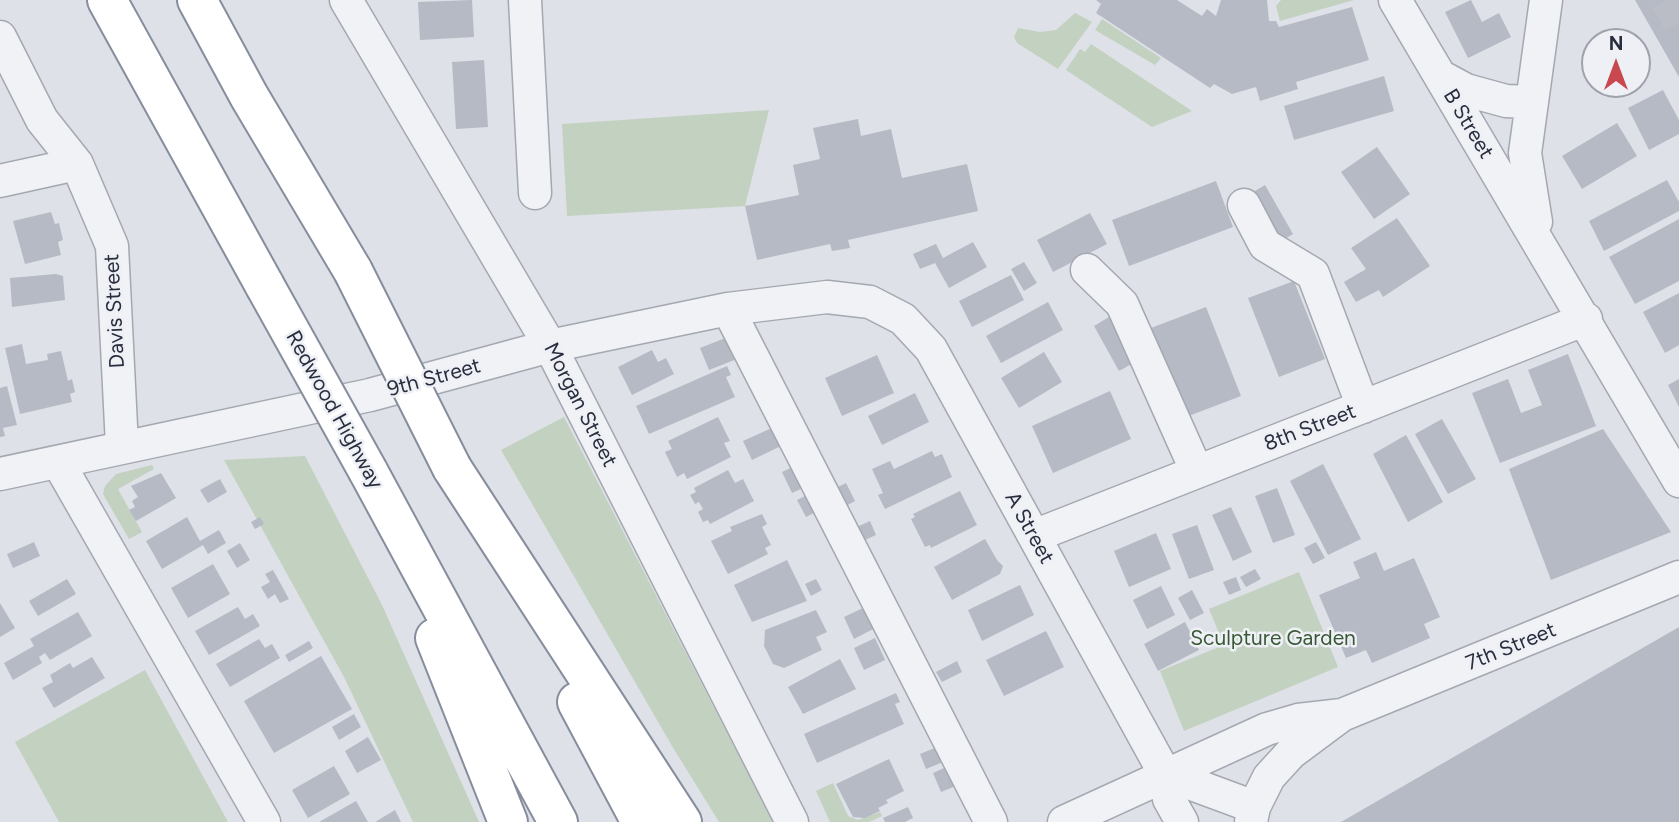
<!DOCTYPE html>
<style>
body{margin:0}
#map{position:relative;width:1679px;height:822px;overflow:hidden;background:#dee1e7;font-family:Figtree,sans-serif}
canvas{display:block}
.north{position:absolute;left:1581px;top:28px;width:70px;height:70px;box-sizing:border-box;background:#eef0f5;border:2px solid #9fa2ac;border-radius:50%;rotate:0deg;font-size:19px;font-weight:700;line-height:28px;text-align:center;color:#282e3e}
.north::after{content:'';display:block;margin:auto;width:24px;height:32px;background:#c9474f;clip-path:polygon(50% 0,100% 100%,50% 72%,0 100%)}
</style>
<div id="map">
<canvas width="1679" height="822"></canvas>
<div class="north">N</div>
</div>
<script>
const c = document.querySelector('canvas').getContext('2d');
c.lineJoin = 'round';
function paint(path, color) { c.fillStyle = color; c.fill(path, 'evenodd'); }
const toPath = rows => new Path2D(rows.map(r => 'M' + r).join(''));
function stroke(path, color, width, dash) { c.strokeStyle = color; c.lineWidth = width; c.lineCap = dash ? 'butt' : 'round'; c.setLineDash(dash || []); c.stroke(path); }
function label(font, color, halo, rows, align = 'center') {
  c.font = font + ' Figtree,sans-serif'; c.lineWidth = 5; c.setLineDash([]); c.textBaseline = 'middle'; c.strokeStyle = halo; c.fillStyle = color; for (const [text, x, y, turn = 0] of rows) {
    c.save(); c.translate(x, y); c.rotate((+turn || 0) * Math.PI / 180); c.textAlign = isNaN(turn) ? turn : align; if (halo) c.strokeText(text, 0, 0); c.fillText(text, 0, 0); c.restore();
  }
}
paint(toPath([
 [1281,0,1354,0,1280,21,1276,6],
 [1075,13,1092,22,1058,69,1017,43,1014,37,1018,28,1040,32,1056,30],
 [1102,19,1161,58,1155,65,1095,30],
 [1091,44,1192,111,1152,127,1066,70,1080,49,1085,52],
 [769,110,745,206,567,216,562,124],
 [564,417,773,822,719,822,672,746,501,450],
 [305,456,382,605,479,822,413,822,344,677,224,460],
 [152,465,154,469,118,489,142,532,129,539,103,494,105,486,116,474],
 [1299,572,1338,667,1184,731,1160,671,1224,645,1209,609],
 [145,670,228,822,59,822,15,742],
 [833,783,848,816,858,820,880,812,882,816,869,822,830,822,816,791]
]), '#c3d1c0');
paint(toPath([
 [472,0,474,37,420,40,418,2],
 [1096,0,1177,0,1202,16,1207,9,1216,16,1221,0,1267,0,1269,21,1276,21,1279,27,1352,7,1369,60,1296,82,1298,89,1260,101,1256,87,1232,94,1214,84,1210,88,1096,13,1101,4],
 [1471,0,1482,22,1499,13,1511,37,1468,58,1445,12],
 [1635,0,1679,0,1679,77],
 [484,60,488,127,456,129,452,62],
 [1384,76,1394,111,1294,140,1284,106],
 [1663,90,1679,120,1679,134,1649,150,1628,108],
 [858,119,861,136,891,129,902,178,967,164,978,211,848,240,850,248,832,251,830,244,757,260,745,206,799,195,793,165,820,159,813,128],
 [1617,123,1637,156,1582,189,1562,156],
 [1377,147,1410,194,1374,219,1341,172],
 [1667,180,1679,202,1679,211,1604,251,1589,221],
 [1216,181,1233,227,1129,266,1112,220],
 [1265,185,1293,234,1276,244,1248,195],
 [51,212,55,224,59,223,63,240,58,242,61,255,25,264,13,221],
 [1090,213,1107,244,1053,272,1037,240],
 [1397,218,1430,266,1383,297,1379,290,1356,302,1344,282,1366,269,1351,248],
 [1679,219,1679,281,1635,304,1609,257],
 [973,242,987,267,949,288,935,263,920,269,913,254,936,244,943,258],
 [1024,262,1037,283,1024,291,1011,269],
 [56,274,63,276,65,300,12,307,10,278],
 [1011,275,1024,300,972,327,959,301],
 [1294,281,1325,359,1279,377,1248,298],
 [1679,293,1679,345,1665,353,1643,312],
 [1048,302,1063,330,1001,363,986,336],
 [1206,307,1241,396,1186,417,1151,328],
 [1109,317,1135,362,1119,371,1094,326],
 [728,337,737,359,709,370,700,348],
 [22,344,26,364,48,360,47,354,61,351,68,381,72,379,75,392,70,394,72,402,20,414,5,348],
 [652,350,658,362,666,358,674,374,632,395,618,367],
 [1044,352,1062,382,1019,408,1001,378],
 [1568,354,1596,426,1500,463,1472,393,1508,379,1521,413,1542,405,1528,370],
 [877,355,894,393,842,416,825,378],
 [727,366,731,375,726,377,735,397,649,434,636,406],
 [1679,379,1679,407,1668,385],
 [7,386,17,425,3,428,5,436,0,437,0,388],
 [1110,391,1131,439,1053,473,1032,426],
 [915,393,929,422,882,445,868,416],
 [718,417,730,441,724,443,731,457,687,479,684,473,677,477,665,452,672,449,668,441],
 [1442,419,1476,479,1448,494,1415,434],
 [774,427,783,445,752,460,743,441],
 [1603,429,1671,532,1551,580,1509,469],
 [1406,435,1443,502,1408,522,1373,454],
 [932,451,935,457,942,454,952,477,885,509,878,495,883,493,872,469,890,461,894,469],
 [1323,464,1361,539,1328,555,1290,481],
 [795,466,805,487,792,493,782,472],
 [728,470,735,483,743,479,754,501,710,524,708,520,703,522,698,512,703,509,699,502,695,504,690,495,696,492,694,488],
 [161,473,176,498,136,521,129,510,135,507,132,501,138,497,131,486],
 [220,479,227,492,208,503,200,490],
 [846,483,855,501,842,508,832,490],
 [1277,488,1295,535,1273,543,1255,496],
 [960,491,977,525,931,548,930,545,925,547,911,519,915,517,913,514],
 [805,496,814,513,806,517,797,500],
 [1231,507,1252,552,1233,561,1212,515],
 [762,514,767,524,762,527,771,545,765,548,768,554,728,574,711,541,732,531,730,527],
 [187,517,200,541,219,530,226,543,208,554,203,545,162,569,146,541],
 [260,517,264,524,255,529,251,522],
 [870,521,876,535,854,545,848,531],
 [1197,525,1214,570,1189,579,1172,534],
 [1156,533,1171,569,1129,587,1114,551],
 [985,539,997,560,1003,566,1000,574,952,600,934,567],
 [34,542,40,556,13,568,7,554],
 [1316,542,1325,558,1313,564,1304,548],
 [240,543,250,560,237,568,227,551],
 [1376,552,1384,571,1414,558,1440,617,1424,624,1430,638,1372,663,1366,650,1346,658,1319,595,1360,578,1353,562],
 [787,560,807,601,752,622,734,585],
 [213,564,230,594,188,618,171,588],
 [1255,569,1261,579,1246,587,1240,577],
 [273,570,289,599,280,603,275,594,268,599,261,587,270,582,265,574],
 [1236,577,1241,590,1229,595,1223,582],
 [67,579,76,594,38,616,29,601],
 [816,579,822,590,811,596,805,584],
 [1020,585,1034,615,982,641,968,610],
 [1161,586,1175,615,1147,629,1133,600],
 [1192,590,1204,613,1190,620,1178,598],
 [0,603,15,628,0,637],
 [238,607,245,619,253,614,260,626,209,655,195,631],
 [865,607,875,628,854,639,844,617],
 [816,610,827,632,816,637,822,650,784,668,773,664,764,646,765,630],
 [78,612,92,636,50,660,45,653,39,657,42,663,13,680,4,663,34,646,30,639],
 [1185,622,1199,650,1158,671,1144,644],
 [1679,627,1679,822,1341,822],
 [1046,631,1064,667,1004,696,986,660],
 [875,638,885,660,864,670,854,648],
 [259,639,265,648,272,644,280,658,230,687,216,664],
 [309,641,313,648,289,662,285,655],
 [321,656,352,709,274,753,244,701],
 [92,657,105,678,54,708,42,688,53,682,50,675,70,663,73,668],
 [840,659,856,689,803,714,788,687],
 [957,661,962,672,942,682,936,672],
 [896,693,900,702,895,704,904,724,817,763,804,734],
 [354,714,361,727,339,740,332,727],
 [368,737,381,760,357,773,345,751],
 [942,745,948,760,926,769,920,754],
 [889,759,904,791,886,800,888,803,878,808,880,811,865,818,853,817,836,784],
 [955,763,963,783,941,792,933,773],
 [334,766,350,794,308,818,292,790],
 [356,801,368,822,319,822],
 [908,807,913,818,905,822,885,822,883,818],
 [395,810,401,822,375,822]
]), '#b6bac4');
stroke(toPath([
 [1666,0,1679,23]
]), '#babdc5', 32, [32, 16]);
const minor = toPath([
 [346,0,550,346,792,822],
 [525,0,535,193],
 [1395,0,1679,481],
 [0,37,42,120,77,164,112,246,122,446],
 [1440,76,1466,90,1506,101,1531,102],
 [0,181,77,164],
 [1244,205,1265,245,1313,274,1363,407],
 [1536,222,1525,153,1546,0],
 [1087,270,1122,304,1197,472],
 [728,309,991,822],
 [58,462,264,822],
 [0,474,370,395,550,346,728,309,827,297,870,302,903,319,931,349,1165,774,1169,799,1182,822],
 [1034,536,1586,319],
 [1165,774,1254,807],
 [1064,822,1267,729,1298,720,1342,715],
 [1251,822,1254,807,1269,777,1291,753,1342,715,1679,577]
]);
const highway = toPath([
 [107,0,265,286],
 [197,0,249,96,353,271],
 [452,468,682,822],
 [368,471,558,822],
 [435,638,508,822],
 [577,702,641,822]
]);
stroke(minor, '#a4a8b1', 35);
stroke(highway, '#868d9d', 42);
stroke(minor, '#f1f2f6', 32);
stroke(highway, '#fff', 38);
const highwayBridge = toPath([
 [353,271,452,468],
 [265,286,368,471]
]);
stroke(highwayBridge, '#868d9d', 42, []);
stroke(highwayBridge, '#fff', 38);
label('21px', '#282e3e', '#eef0f5', [
 ["B Street",1468,124,59],
 ["Davis Street",115,311,-93],
 ["9th Street",434,378,-15],
 ["Morgan Street",580,405,63],
 ["Redwood Highway",334,410,61],
 ["8th Street",1310,428,-21],
 ["A Street",1029,528,61],
 ["7th Street",1511,647,-22]
]);
label('21px', '#395936', '#eef0f5', [
 ["Sculpture Garden",1273,639]
]);
</script>
